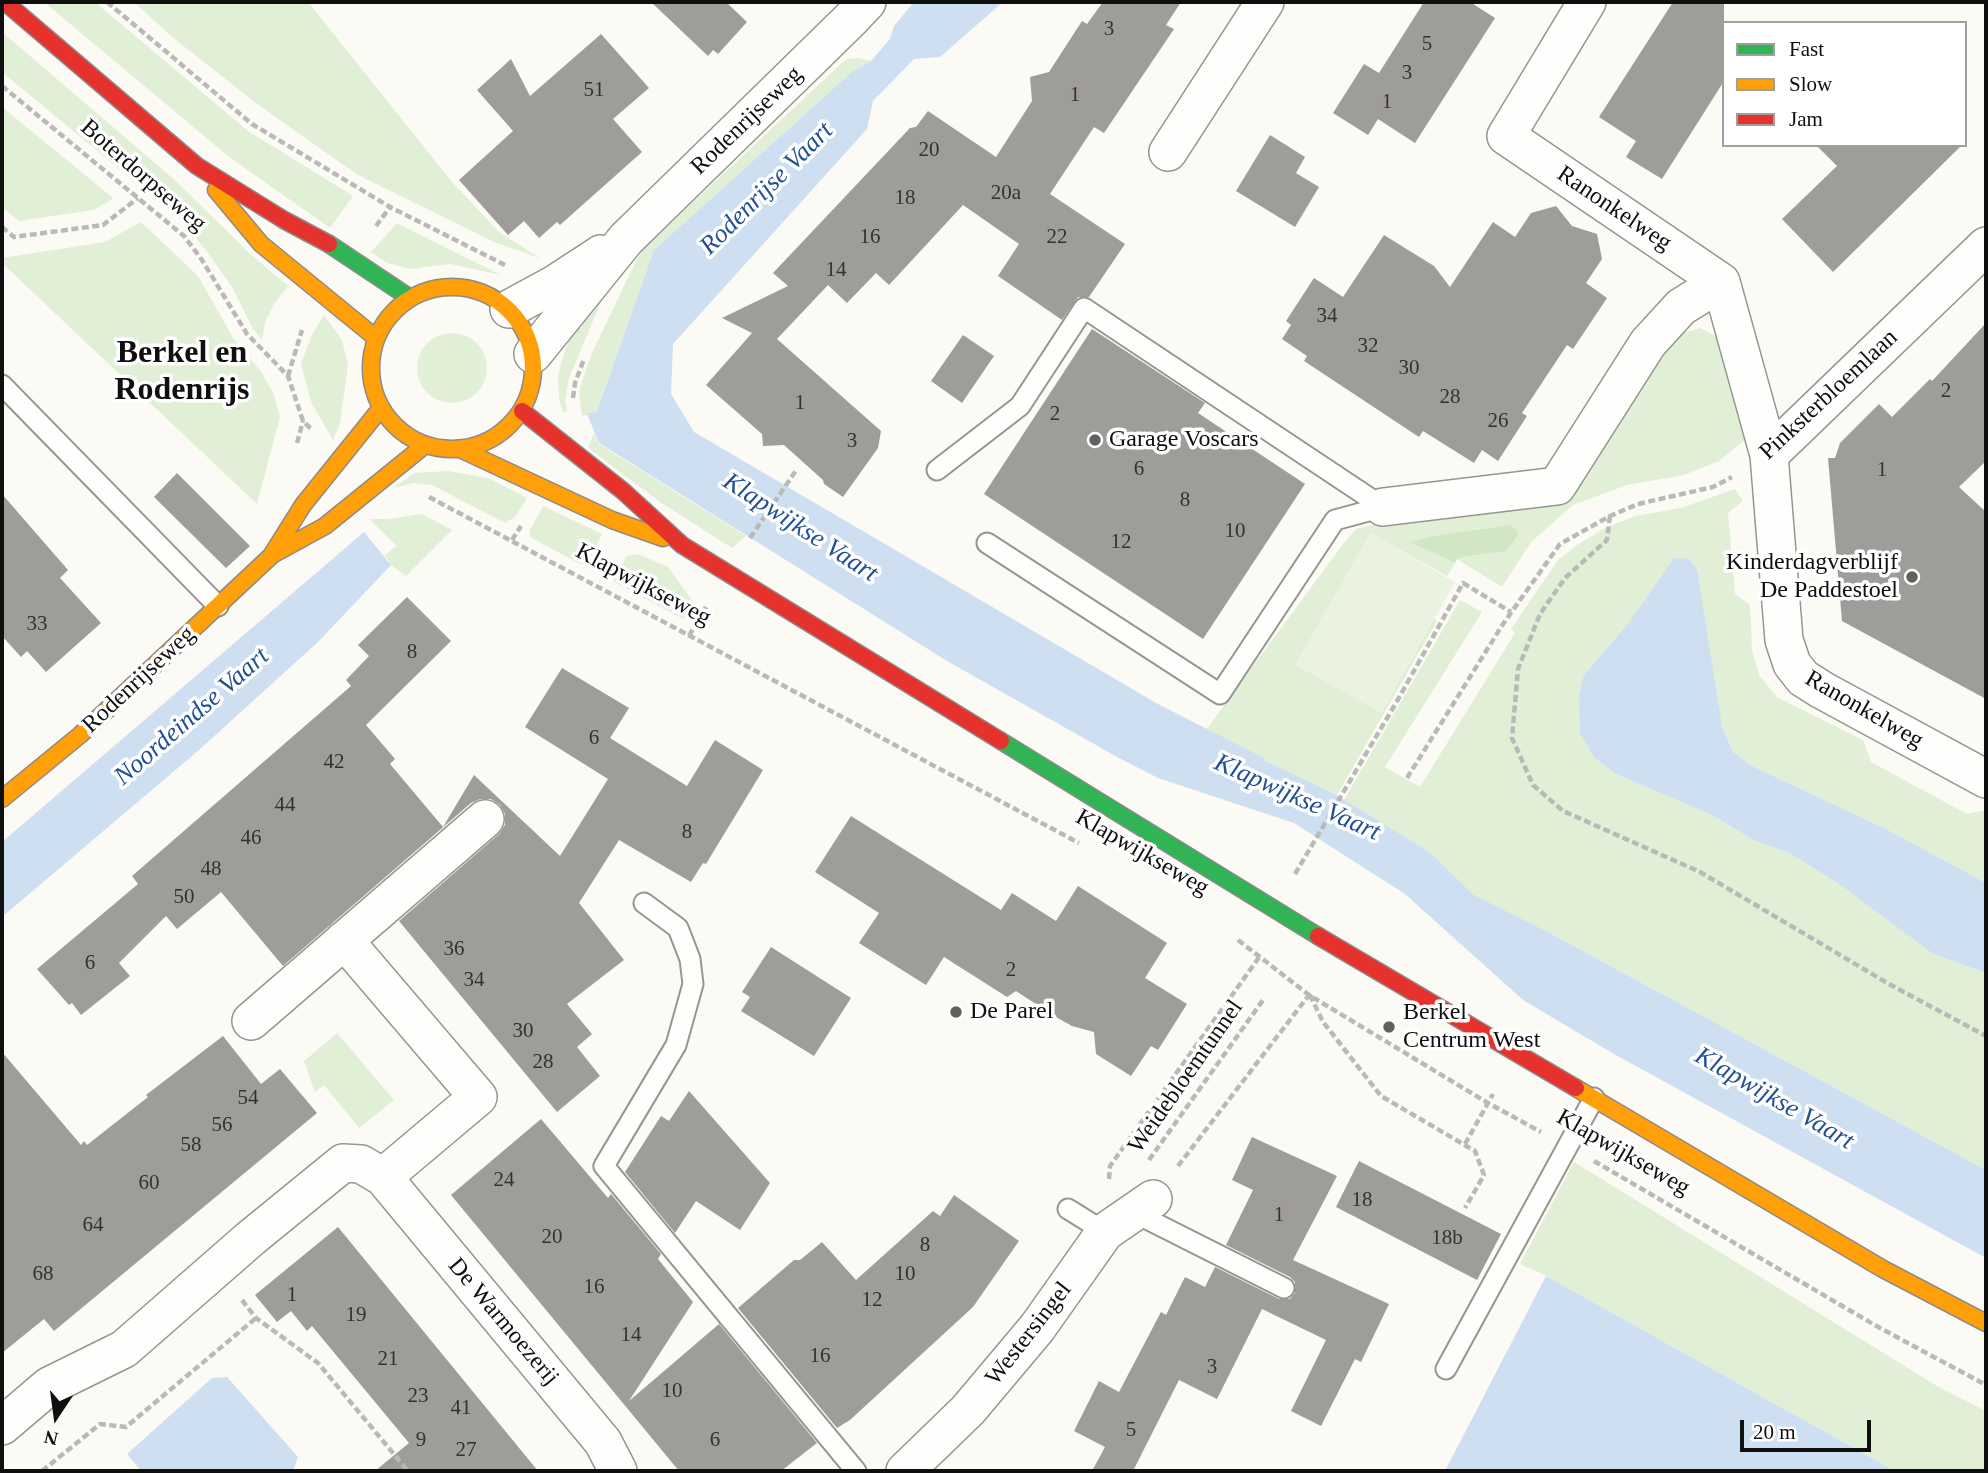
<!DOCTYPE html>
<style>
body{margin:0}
#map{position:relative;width:1988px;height:1473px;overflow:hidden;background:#fbfaf4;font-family:"Times New Roman",serif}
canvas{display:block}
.frame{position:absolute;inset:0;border:4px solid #0f0f0f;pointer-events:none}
.legend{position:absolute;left:1722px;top:21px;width:245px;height:126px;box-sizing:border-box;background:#fff;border:2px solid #9f9f9f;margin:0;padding:9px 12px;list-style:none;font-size:21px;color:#0f0f0f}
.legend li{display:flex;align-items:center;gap:14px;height:35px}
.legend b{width:35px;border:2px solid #9f9f9f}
.north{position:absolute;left:21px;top:1382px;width:70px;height:70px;-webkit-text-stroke:5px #fff;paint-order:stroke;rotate:193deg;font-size:19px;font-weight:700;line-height:28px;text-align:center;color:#0f0f0f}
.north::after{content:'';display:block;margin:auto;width:24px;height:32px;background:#0f0f0f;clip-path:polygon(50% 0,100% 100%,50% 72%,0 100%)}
.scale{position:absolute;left:1740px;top:1420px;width:131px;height:32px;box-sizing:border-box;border:4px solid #0f0f0f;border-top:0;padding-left:9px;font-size:21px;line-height:24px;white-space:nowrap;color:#0f0f0f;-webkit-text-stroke:5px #fff;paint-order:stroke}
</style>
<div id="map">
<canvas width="1988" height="1473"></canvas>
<div class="frame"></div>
<ul class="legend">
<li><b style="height:9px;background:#30b455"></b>Fast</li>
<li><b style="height:9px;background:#ff9f0a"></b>Slow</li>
<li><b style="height:9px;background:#e5322d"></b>Jam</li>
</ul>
<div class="north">N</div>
<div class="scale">20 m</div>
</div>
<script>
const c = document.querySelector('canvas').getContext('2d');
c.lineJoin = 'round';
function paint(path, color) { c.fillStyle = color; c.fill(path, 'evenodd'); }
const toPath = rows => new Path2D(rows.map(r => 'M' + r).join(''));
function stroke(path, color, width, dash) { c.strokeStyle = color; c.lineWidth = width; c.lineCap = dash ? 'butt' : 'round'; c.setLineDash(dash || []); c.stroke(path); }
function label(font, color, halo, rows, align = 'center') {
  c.font = font + ' "Times New Roman",serif'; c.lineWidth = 7; c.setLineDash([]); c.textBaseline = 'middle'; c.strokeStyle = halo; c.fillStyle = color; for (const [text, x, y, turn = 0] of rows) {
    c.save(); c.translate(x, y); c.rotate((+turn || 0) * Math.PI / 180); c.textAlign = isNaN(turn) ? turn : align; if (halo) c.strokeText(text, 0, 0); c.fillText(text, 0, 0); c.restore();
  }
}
paint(toPath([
 [44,2,95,2,248,131,353,196,330,228,228,156],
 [134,2,308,2,452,182,499,232,540,258,494,242,358,175,257,104,171,36],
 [2,32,176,181,249,253,288,286,274,304,265,322,262,340,253,329,232,287,205,249,182,221,2,72],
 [859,58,871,61,853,71,654,250,597,411,582,416,579,392,582,381,592,353,641,251,846,59],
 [2,107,113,198,113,199,93,210,19,221,2,207],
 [141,222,198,276,233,338,262,373,274,395,280,417,257,504,2,263,2,258,105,242],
 [397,223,501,275,450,264,411,269,387,263,371,252],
 [608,285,569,378,565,400,567,412,563,412,559,398,558,377,562,360,569,340,587,308],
 [324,315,342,340,348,365,340,423,333,440,311,402,301,364,312,335],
 [1700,328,1719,338,1746,439,1719,461,1684,475,1627,485,1573,505,1531,542,1502,587,1457,559,1468,556,1511,525,1432,536,1411,542,1455,563,1447,576,1370,533,1381,713,1434,619,1437,621,1337,795,1262,760,1263,758,1206,730,1343,544,1356,529,1384,522,1566,501,1669,337],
 '417 368a35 35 0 1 1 70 0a35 35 0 1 1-70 0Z',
 [594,433,599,444,746,536,732,548,660,502,588,448],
 [448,471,488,478,527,498,515,517,505,523,432,485,413,483,393,488,415,473],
 [1735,489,1743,501,1728,513,1735,594,1750,605,1752,650,1759,675,1777,697,1863,740,1871,762,1967,814,1986,810,1986,883,1888,830,1752,766,1733,752,1722,726,1631,620,1584,675,1616,774,1712,815,1753,840,1789,853,1839,884,1933,954,1986,973,1986,1170,1548,932,1474,895,1431,853,1344,800,1460,600,1482,612,1385,767,1420,787,1515,633,1511,629,1558,560,1577,545,1605,528,1635,516,1681,508],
 [543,506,602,534,587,564,580,564,530,537,530,530],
 [422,514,452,530,406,576,391,565,385,555,397,546,369,519,388,519],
 [638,554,668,567,694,603,683,619,613,581,627,556],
 [337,1033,394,1100,359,1128,324,1085,315,1092,304,1061],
 [1574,1162,1937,1386,1986,1411,1986,1471,1895,1471,1546,1276,1520,1264]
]), '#e1efd6');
paint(toPath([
 [1511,525,1519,534,1506,551,1468,556,1457,559,1455,563,1410,542,1432,536]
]), '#d0e6c5');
paint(toPath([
 [1370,533,1455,582,1381,713,1295,665]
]), '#eaf3df');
paint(toPath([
 [914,2,1003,2,940,57,914,59,873,101,867,129,673,344,671,394,694,432,1156,703,1264,758,1263,760,1333,793,1431,853,1474,895,1548,932,1986,1170,1986,1258,1614,1054,1523,1000,1405,894,1294,823,1158,778,1119,758,947,661,599,443,587,414,597,411,654,250,853,71,871,61,890,39,894,26],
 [364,532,391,565,319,641,199,750,2,917,2,842],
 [1674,558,1689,559,1697,570,1722,726,1733,752,1752,766,1888,830,1986,883,1986,973,1933,954,1839,884,1789,853,1753,840,1712,815,1616,774,1594,757,1580,733,1579,697,1584,675,1631,620],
 [1546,1276,1895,1471,1445,1471],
 [227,1377,298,1457,293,1471,141,1471,127,1454,212,1378]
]), '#cedff2');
paint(toPath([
 [651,2,726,2,747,22,718,54,713,50,708,56],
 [1103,2,1181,2,1166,25,1174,29,1104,133,1094,127,1050,194,1125,244,1089,297,1078,297,1062,320,998,276,1019,244,963,205,889,285,876,273,847,303,828,285,777,339,881,431,878,448,843,497,824,484,823,480,784,445,763,446,762,434,706,385,752,333,722,318,788,286,773,273,910,128,916,127,928,111,996,157,1032,101,1030,77,1049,72,1082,21,1087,24],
 [1424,2,1470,2,1495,18,1415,143,1378,119,1368,135,1333,113,1364,64,1379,73],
 [1673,2,1724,2,1724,81,1662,179,1626,157,1636,141,1599,117],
 [601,34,649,88,613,119,642,152,560,225,557,222,539,238,524,221,508,235,459,180,513,131,477,90,511,59,530,96],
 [1270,135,1305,157,1296,173,1319,187,1295,227,1236,191],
 [1816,145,1962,145,1833,272,1782,219,1837,166],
 [1556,206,1572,226,1597,234,1602,259,1586,283,1607,298,1573,349,1567,345,1522,413,1527,416,1498,461,1482,450,1474,463,1423,431,1419,437,1304,361,1307,356,1282,339,1291,325,1286,321,1314,278,1343,297,1384,235,1434,266,1450,287,1493,222,1515,237,1531,213],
 [1986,323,1986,461,1959,487,1986,512,1986,699,1842,621,1828,458,1835,458,1840,443,1879,404,1892,417,1930,379,1932,381],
 [1092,329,1205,403,1198,413,1305,484,1203,639,984,494],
 [963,335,994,356,962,403,931,381],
 [177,473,250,546,226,568,154,497],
 [2,494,68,570,60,578,101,623,46,672,27,651,21,657,2,636],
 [407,597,451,641,366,725,395,759,390,764,443,827,474,775,560,856,608,779,525,727,562,668,629,708,610,738,687,786,715,740,763,770,706,864,703,863,691,882,619,840,579,903,624,960,567,1004,592,1034,577,1047,600,1076,557,1112,399,921,499,834,505,825,505,814,500,805,491,799,480,799,471,803,283,966,221,892,177,929,166,916,119,963,130,976,81,1015,72,1003,69,1005,37,969,138,884,132,876,351,686,346,680,369,656,358,645],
 [851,816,1001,910,1012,893,1056,921,1078,886,1167,943,1145,978,1187,1004,1158,1050,1151,1046,1131,1076,1096,1054,1094,1032,1072,1026,1054,1016,1016,991,1007,997,944,957,926,985,859,943,879,913,815,872],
 [771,947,851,998,814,1056,741,1011,750,997,742,992],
 [223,1036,261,1084,280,1069,317,1113,54,1331,44,1319,2,1353,2,1052,81,1145,84,1141,87,1145,148,1097,146,1095],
 [689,1091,770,1183,740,1230,696,1201,675,1233,625,1172,661,1116,669,1121],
 [541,1119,608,1198,611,1194,661,1254,658,1259,693,1302,629,1401,719,1324,817,1443,781,1471,679,1471,451,1195],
 [1252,1137,1337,1176,1293,1260,1389,1304,1361,1362,1355,1359,1321,1426,1291,1411,1326,1340,1262,1309,1217,1399,1179,1380,1133,1471,1092,1471,1105,1447,1074,1431,1099,1381,1119,1392,1161,1312,1166,1315,1185,1277,1205,1287,1215,1267,1279,1299,1290,1299,1295,1293,1295,1282,1290,1277,1226,1245,1253,1190,1232,1180],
 [1359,1161,1501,1234,1477,1280,1336,1207],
 [954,1195,1019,1241,973,1307,850,1420,837,1428,738,1308,794,1260,800,1260,822,1242,856,1280,933,1211,940,1216],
 [338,1227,538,1471,375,1471,409,1443,312,1326,307,1331,291,1311,277,1322,255,1295]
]), '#9f9d99');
const lane = toPath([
 [2,385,218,606],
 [937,470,1020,406,1084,308,1383,507],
 [987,543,1220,694,1335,520,1383,507],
 [644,903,678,928,690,959,693,984,676,1045,604,1166,856,1471],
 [1068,1209,1105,1232],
 [1135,1213,1284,1288],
 [1446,1369,1594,1098]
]);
const street = toPath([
 [1587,2,1506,136,1721,282,1769,455,1784,640,1792,664,1803,678,1822,690,1986,779],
 [1168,152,1265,2],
 [509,309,555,284,601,254],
 [533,354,626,239,850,20,867,2],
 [1769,455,1986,246],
 [1383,507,1557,486,1648,343,1681,307,1721,282],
 [344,940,478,1097,383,1177],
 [251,1021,485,819],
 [2,1426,49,1386,124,1349,251,1238,343,1163,361,1164,383,1177,603,1442,618,1471],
 [905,1471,968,1410,1037,1328,1105,1232,1153,1199]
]);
const fast = toPath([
 [329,244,410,298],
 [1001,741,1318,936]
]);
const slow = toPath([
 [216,190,261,244,376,338],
 '371 368a81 81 0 1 1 162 0a81 81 0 1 1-162 0Z',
 [460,449,612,520,663,538],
 [272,555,325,526,425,445],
 [2,799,80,735,271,556,303,505,381,408],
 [1576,1088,1883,1269,1986,1323]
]);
const jam = toPath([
 [5,2,197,166,284,220,329,244],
 [522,411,623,491,682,545,1001,741],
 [1318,936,1576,1088]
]);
stroke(lane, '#959592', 23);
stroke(street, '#959592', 40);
stroke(fast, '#8c8b89', 19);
stroke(slow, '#8c8b89', 19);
stroke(jam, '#8c8b89', 19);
stroke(toPath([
 [107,2,252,124,390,207,505,265],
 [2,86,184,236,202,260,247,334,288,376,303,421,312,430],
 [376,226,390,207],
 [2,227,14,237,103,225,138,198],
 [288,376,302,330],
 [573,398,575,383,584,359],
 [297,443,303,421],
 [429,497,1079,843],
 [1610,516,1607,540,1565,578,1540,614,1518,669,1512,738,1533,785,1563,811,1700,872,1889,984,1986,1036],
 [750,538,797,469],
 [512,540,521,526],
 [689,636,706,607],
 [1407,778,1503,624,1560,544,1610,516,1638,504,1713,487,1732,477],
 [1295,874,1396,703,1463,583,1511,612],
 [1238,940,1309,995,1488,1103,1541,1132],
 [1310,995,1323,1022,1381,1096,1475,1151,1484,1175,1465,1208],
 [1465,1144,1493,1094],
 [1149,1160,1263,1000],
 [1594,1161,1880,1328,1986,1385],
 [1178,1166,1309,995],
 [1109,1179,1110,1166,1260,956],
 [242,1300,256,1318,318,1363,408,1471],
 [42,1471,100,1424,126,1427,256,1318]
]), '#b9b9b8', 4.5, [7, 3.5]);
stroke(lane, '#fefefd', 19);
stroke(street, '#fefefd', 37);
stroke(fast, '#30b455', 16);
stroke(slow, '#ff9f0a', 16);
stroke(jam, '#e5322d', 16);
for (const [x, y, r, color] of [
 [1095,440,7,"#62615f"],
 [1912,577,7,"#62615f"],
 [956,1012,7,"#62615f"],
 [1389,1027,7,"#62615f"]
]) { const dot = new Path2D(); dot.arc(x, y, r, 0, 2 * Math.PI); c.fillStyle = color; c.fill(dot); stroke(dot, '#fff', 2.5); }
label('21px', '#333232', null, [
 ["3",1109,29],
 ["5",1427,44],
 ["3",1407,73],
 ["51",594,90],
 ["1",1075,95],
 ["1",1387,102],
 ["20",929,150],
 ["20a",1006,193],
 ["18",905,198],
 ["16",870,237],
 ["22",1057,237],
 ["14",836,270],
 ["34",1327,316],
 ["32",1368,346],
 ["30",1409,368],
 ["2",1946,391],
 ["28",1450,397],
 ["1",800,403],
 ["2",1055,414],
 ["26",1498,421],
 ["3",852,441],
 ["6",1139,469],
 ["1",1882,470],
 ["8",1185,500],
 ["10",1235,531],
 ["12",1121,542],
 ["33",37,624],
 ["8",412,652],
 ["6",594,738],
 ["42",334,762],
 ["44",285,805],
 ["8",687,832],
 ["46",251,838],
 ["48",211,869],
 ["50",184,897],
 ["36",454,949],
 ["6",90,963],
 ["2",1011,970],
 ["34",474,980],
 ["30",523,1031],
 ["28",543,1062],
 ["54",248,1098],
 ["56",222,1125],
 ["58",191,1145],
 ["24",504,1180],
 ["60",149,1183],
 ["18",1362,1200],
 ["1",1279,1215],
 ["64",93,1225],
 ["20",552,1237],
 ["18b",1447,1238],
 ["8",925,1245],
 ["68",43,1274],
 ["10",905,1274],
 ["16",594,1287],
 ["1",292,1295],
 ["12",872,1300],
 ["19",356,1315],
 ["14",631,1335],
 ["16",820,1356],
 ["21",388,1359],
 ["3",1212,1367],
 ["10",672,1391],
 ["23",418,1396],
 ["41",461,1408],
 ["5",1131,1430],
 ["9",421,1440],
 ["6",715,1440],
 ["27",466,1450]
]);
label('24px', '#0f0f0f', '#fff', [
 ["Rodenrijseweg",747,121,-44],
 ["Boterdorpseweg",143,176,41],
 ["Ranonkelweg",1614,209,34],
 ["Pinksterbloemlaan",1829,395,-43],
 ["Klapwijkseweg",643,585,28],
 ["Rodenrijseweg",139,680,-43],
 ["Ranonkelweg",1864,710,30],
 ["Klapwijkseweg",1142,853,30],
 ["Weidebloemtunnel",1186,1077,-55],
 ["Klapwijkseweg",1623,1153,30],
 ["De Warmoezerij",503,1322,50],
 ["Westersingel",1029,1334,-52]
]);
label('24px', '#0f0f0f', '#fff', [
 ["Garage Voscars",1109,440],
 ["Kinderdagverblijf",1898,563,"right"],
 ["De Paddestoel",1898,591,"right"],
 ["De Parel",970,1012],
 ["Berkel",1403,1013],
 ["Centrum West",1403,1041]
], 'left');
label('italic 26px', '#234f95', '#fff', [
 ["Rodenrijse Vaart",767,189,-45],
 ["Klapwijkse Vaart",800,528,33],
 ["Noordeindse Vaart",192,717,-41],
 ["Klapwijkse Vaart",1297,798,24],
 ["Klapwijkse Vaart",1774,1099,30]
]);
label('bold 32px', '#0f0f0f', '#fff', [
 ["Berkel en",182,354],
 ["Rodenrijs",182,391]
]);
</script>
